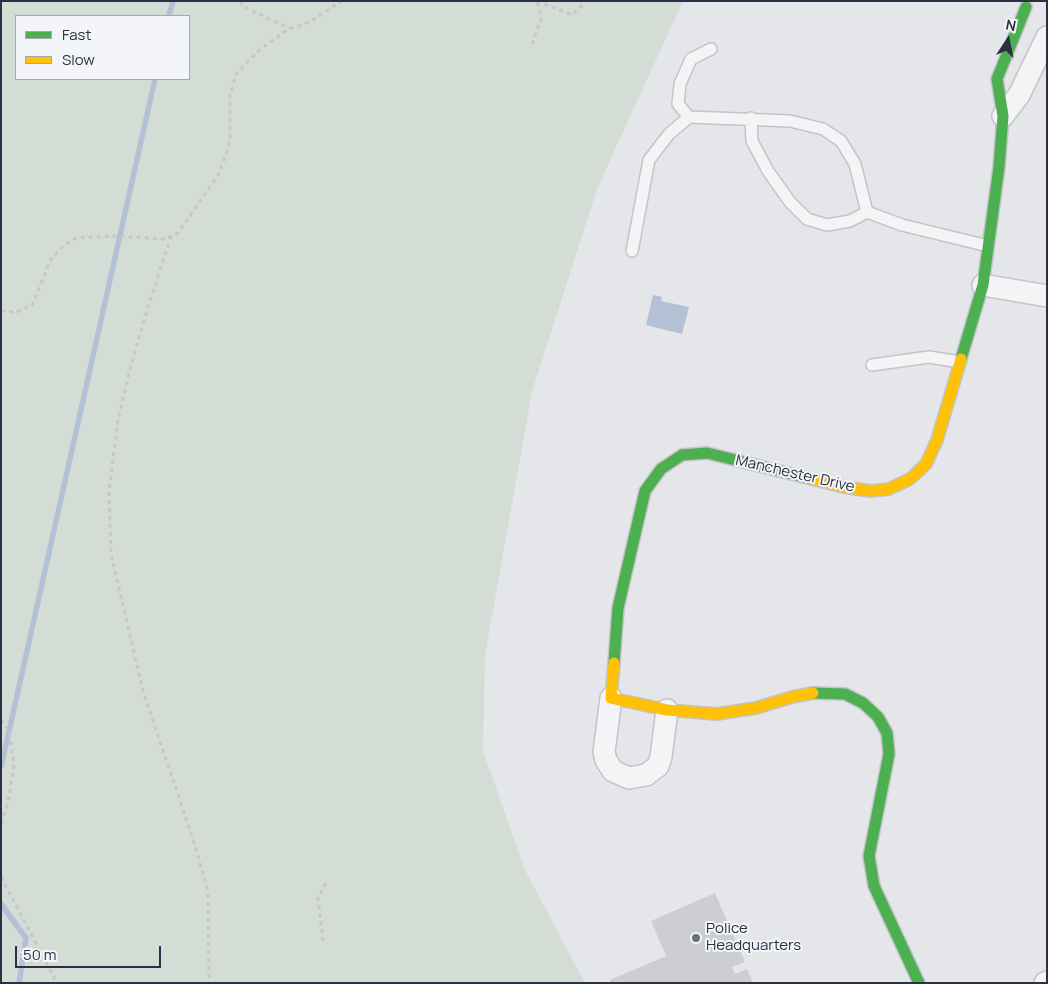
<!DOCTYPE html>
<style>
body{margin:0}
#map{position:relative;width:1048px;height:984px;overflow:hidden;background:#e5e6e9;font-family:Manrope,sans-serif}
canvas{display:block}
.frame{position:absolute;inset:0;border:2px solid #2a3144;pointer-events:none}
.legend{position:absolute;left:15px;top:15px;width:175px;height:65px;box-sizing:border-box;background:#f3f5f8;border:1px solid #a3a7b0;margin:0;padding:6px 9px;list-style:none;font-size:15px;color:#2a3144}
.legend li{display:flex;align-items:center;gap:10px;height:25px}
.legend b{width:25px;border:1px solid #a3a7b0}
.north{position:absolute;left:983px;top:15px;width:50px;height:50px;-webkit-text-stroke:4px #f3f5f8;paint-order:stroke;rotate:11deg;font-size:14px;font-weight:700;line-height:20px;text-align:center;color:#2a3144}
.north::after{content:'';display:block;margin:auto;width:18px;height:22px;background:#2a3144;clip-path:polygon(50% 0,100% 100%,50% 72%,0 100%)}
.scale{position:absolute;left:15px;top:946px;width:146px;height:22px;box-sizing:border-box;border:2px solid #2a3144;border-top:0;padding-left:6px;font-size:15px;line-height:18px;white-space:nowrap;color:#2a3144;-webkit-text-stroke:4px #f3f5f8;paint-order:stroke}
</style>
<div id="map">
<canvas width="1048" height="984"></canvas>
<div class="frame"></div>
<ul class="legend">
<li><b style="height:6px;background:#4caf50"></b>Fast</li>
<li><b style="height:6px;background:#ffc107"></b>Slow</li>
</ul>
<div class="north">N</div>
<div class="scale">50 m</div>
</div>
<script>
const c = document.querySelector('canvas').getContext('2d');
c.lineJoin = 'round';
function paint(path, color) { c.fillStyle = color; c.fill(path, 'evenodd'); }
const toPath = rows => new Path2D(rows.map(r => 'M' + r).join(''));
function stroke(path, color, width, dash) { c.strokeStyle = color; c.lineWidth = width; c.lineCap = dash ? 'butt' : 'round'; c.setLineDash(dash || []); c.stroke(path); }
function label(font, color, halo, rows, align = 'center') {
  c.font = font + ' Manrope,sans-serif'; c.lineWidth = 4; c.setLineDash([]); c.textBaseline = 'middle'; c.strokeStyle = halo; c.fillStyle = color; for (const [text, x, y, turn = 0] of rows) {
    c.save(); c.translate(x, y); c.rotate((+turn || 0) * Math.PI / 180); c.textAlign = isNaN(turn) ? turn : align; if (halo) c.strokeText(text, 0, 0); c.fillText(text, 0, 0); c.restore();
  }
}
paint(toPath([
 [1,1,683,1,597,189,532,392,485,655,483,751,525,870,585,983,1,983],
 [16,16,189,16,189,79,16,79]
]), '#d4ddd5');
paint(toPath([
 [653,295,662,297,661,301,689,307,682,334,646,325]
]), '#b3c0d5');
stroke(toPath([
 [169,16,173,1],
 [1,767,155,79],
 [1,904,26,938,19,983]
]), '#b3c0d5', 5.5);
paint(toPath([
 [715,893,745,962,732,967,735,974,747,969,753,983,611,983,610,980,666,956,651,921]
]), '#cdced2');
const lane = toPath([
 [711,49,691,59,680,84,678,104,689,117,790,121,823,129,841,141,855,164,867,212,902,225,988,246],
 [751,118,752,141,768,171,790,202,807,219,827,225,850,221,867,212],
 [632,251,649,160,669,134,689,117],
 [872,365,929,357,960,362]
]);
const street = toPath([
 [1003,116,1019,95,1047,37],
 [983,285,1047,296],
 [611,698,604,752,606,760,613,771,629,778,646,775,658,766,661,757,667,710],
 [1045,983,1047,982]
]);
const fast = toPath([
 [961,359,983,285,999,167,1003,116,997,79,1026,7],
 [614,663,618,608,645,491,661,469,682,455,707,453,812,479],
 [813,693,845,694,863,703,878,717,887,733,889,754,869,856,874,886,919,983]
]);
const slow = toPath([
 [812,479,844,487,870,491,889,489,910,479,926,464,937,440,961,359],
 [614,663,611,698,667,710,717,714,756,708,792,697,813,693]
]);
stroke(lane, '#c3c4c7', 14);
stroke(street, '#c3c4c7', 24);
stroke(fast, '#c3c4c7', 14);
stroke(slow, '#c3c4c7', 14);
stroke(toPath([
 [240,1,246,8,289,28],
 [537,1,572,15,586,1],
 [532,44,542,17,537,2],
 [171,236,147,310,131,365,118,420,109,491,111,554,143,691,194,842,208,892,209,983],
 [1,311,17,312,32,305,51,259,64,245,76,238,112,236,166,239,178,233,218,175,228,150,230,137,230,96,236,74,257,52,287,30,310,22,342,1],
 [1,720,9,731,14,766,8,802,1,824],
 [1,877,57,983],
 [323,941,318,898,326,883]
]), '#c6c7cb', 3, [4, 4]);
stroke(lane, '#f4f4f6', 11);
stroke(street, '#f4f4f6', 21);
stroke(fast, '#4caf50', 11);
stroke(slow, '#ffc107', 11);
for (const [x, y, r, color] of [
 [696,938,5,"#6b707e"]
]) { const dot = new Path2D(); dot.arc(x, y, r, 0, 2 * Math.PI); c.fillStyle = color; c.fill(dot); stroke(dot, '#f3f5f8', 2); }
label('15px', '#2a3144', '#f3f5f8', [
 ["Manchester Drive",795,474,13]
]);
label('15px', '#2a3144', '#f3f5f8', [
 ["Police",706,929],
 ["Headquarters",706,946]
], 'left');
</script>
